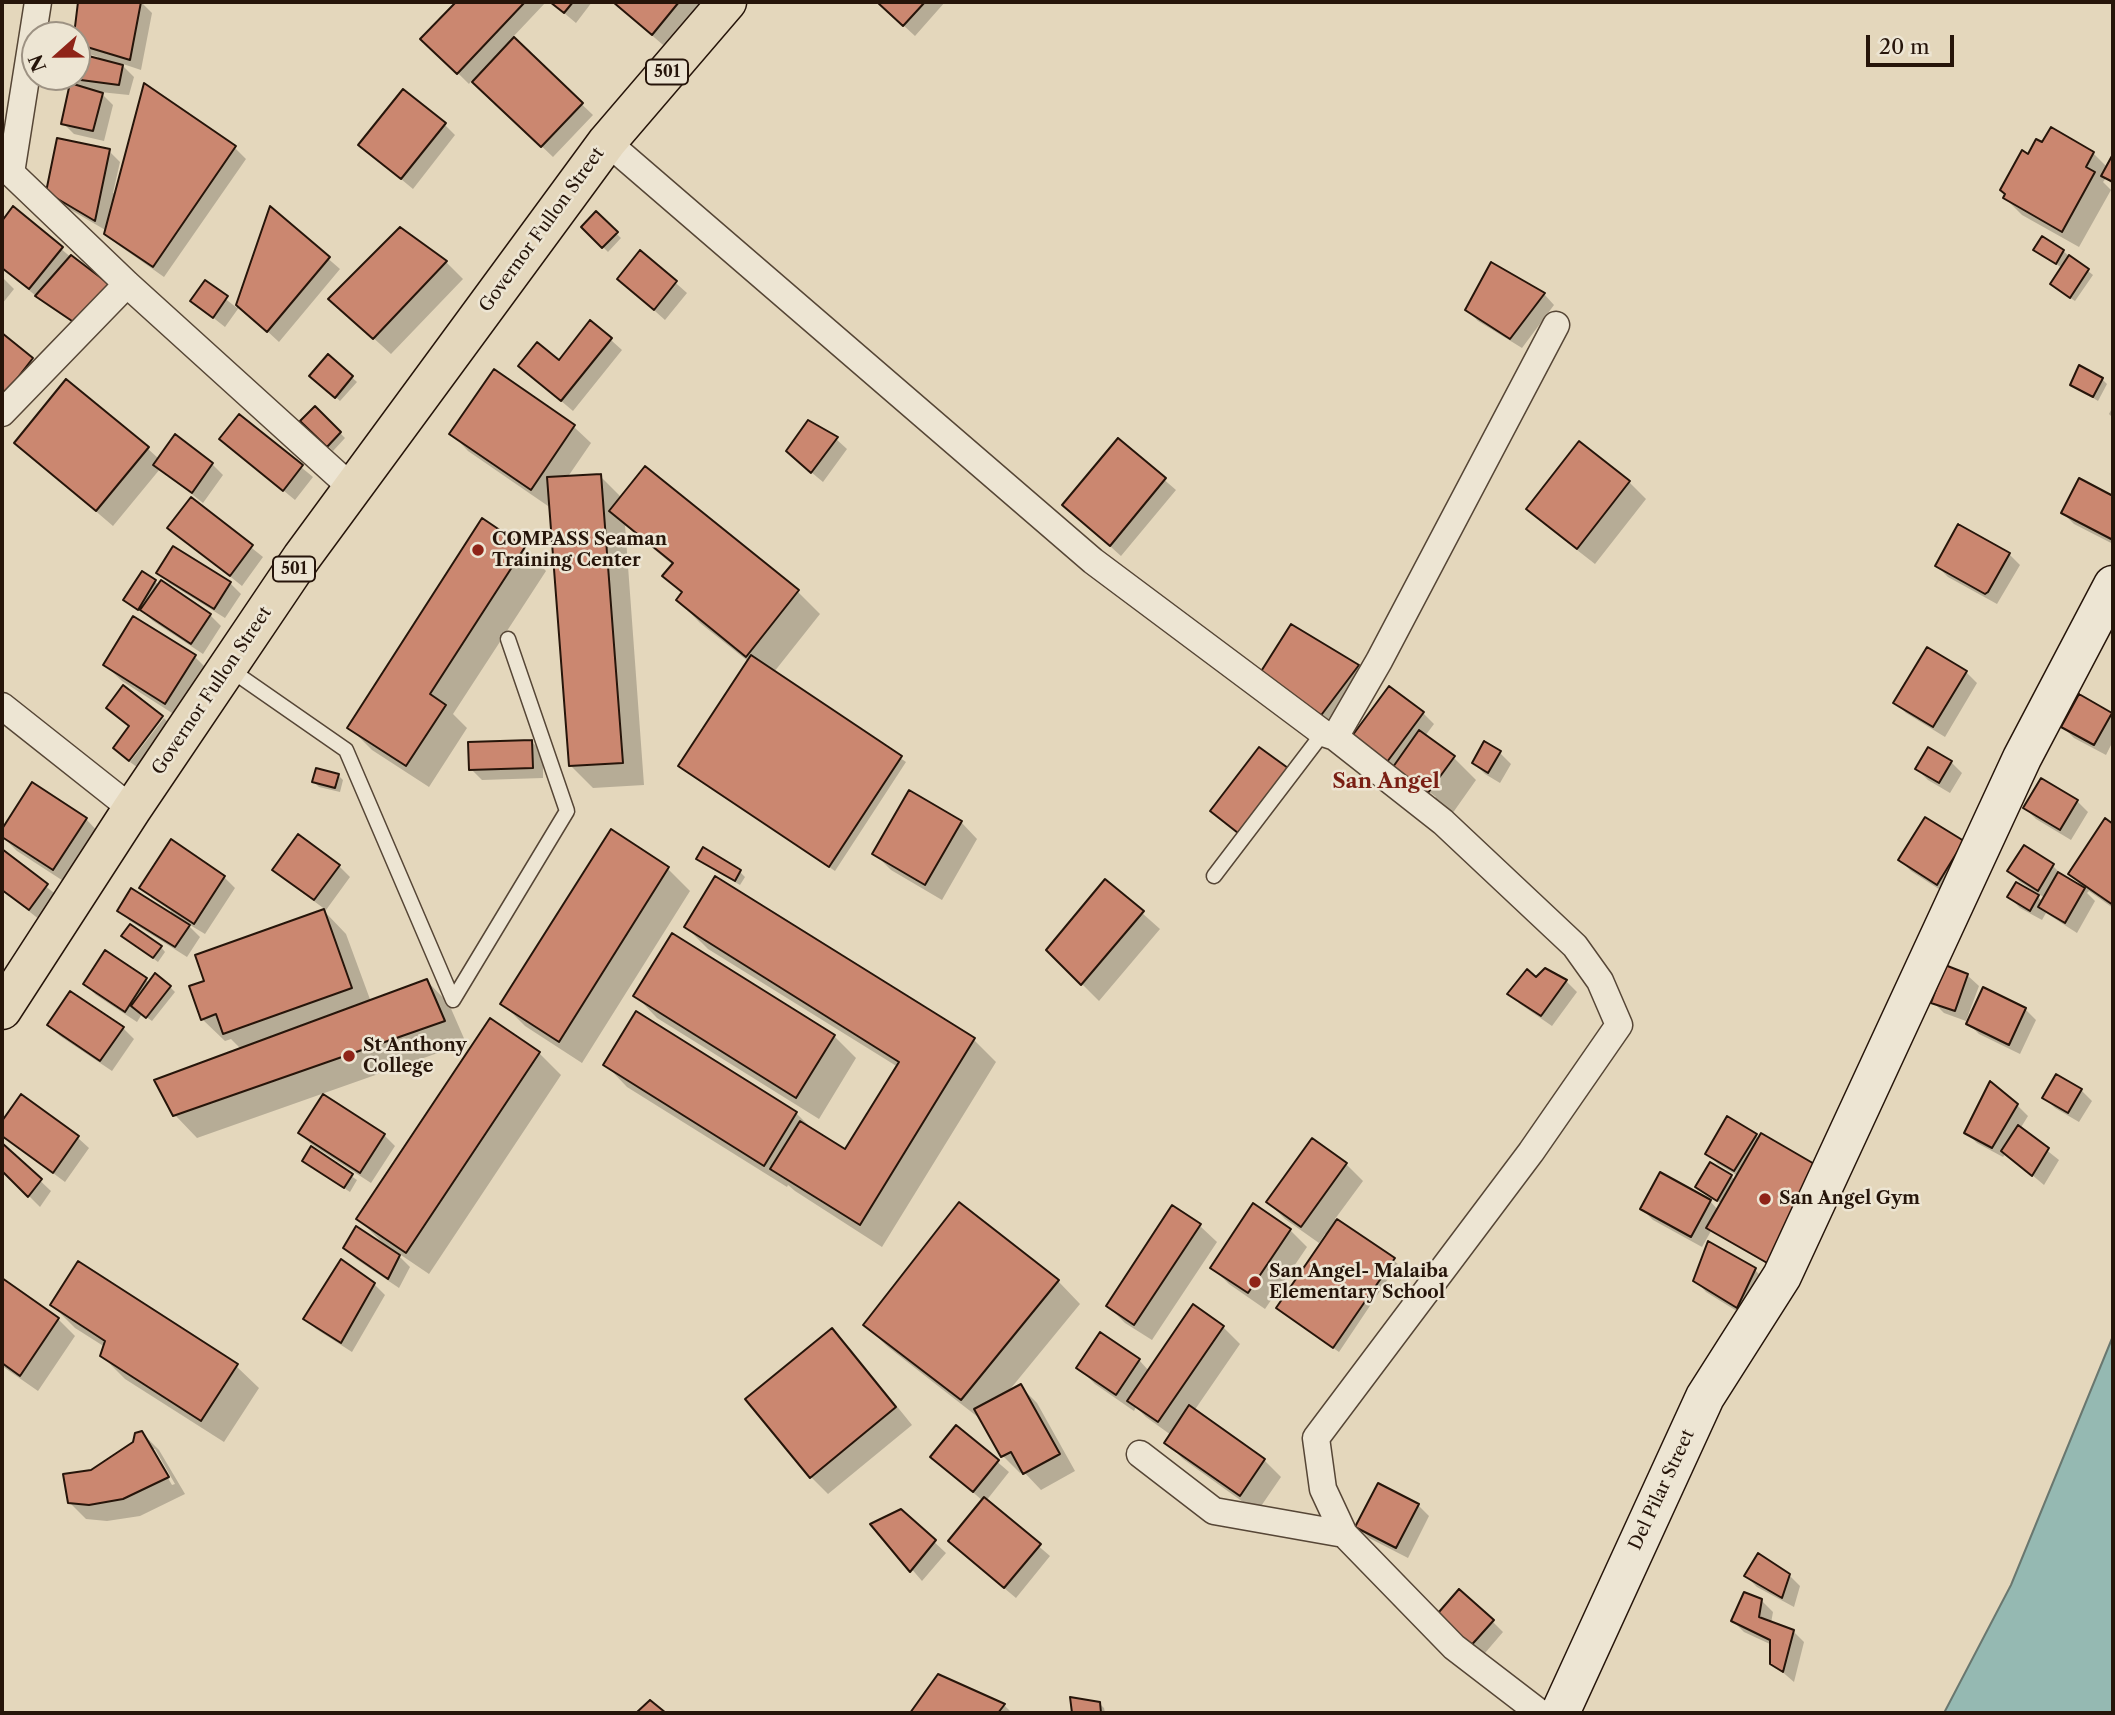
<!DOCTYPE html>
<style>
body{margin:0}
#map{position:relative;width:2115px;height:1715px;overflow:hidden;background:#e4d7bc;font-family:"Libre Caslon Text",serif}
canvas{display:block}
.frame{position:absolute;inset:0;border:4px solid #26150a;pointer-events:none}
.north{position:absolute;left:21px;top:21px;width:70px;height:70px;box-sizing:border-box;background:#ede5d3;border:2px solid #9d9283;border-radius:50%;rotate:249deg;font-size:19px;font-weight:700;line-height:28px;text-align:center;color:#26150a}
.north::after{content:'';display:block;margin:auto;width:24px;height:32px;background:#8f2418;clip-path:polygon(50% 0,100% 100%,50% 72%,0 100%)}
.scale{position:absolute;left:1866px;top:35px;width:88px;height:32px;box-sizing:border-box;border:4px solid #26150a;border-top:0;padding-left:9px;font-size:21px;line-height:24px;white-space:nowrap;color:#26150a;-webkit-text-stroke:5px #ede5d3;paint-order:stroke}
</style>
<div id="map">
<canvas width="2115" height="1715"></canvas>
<div class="frame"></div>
<div class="north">N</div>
<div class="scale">20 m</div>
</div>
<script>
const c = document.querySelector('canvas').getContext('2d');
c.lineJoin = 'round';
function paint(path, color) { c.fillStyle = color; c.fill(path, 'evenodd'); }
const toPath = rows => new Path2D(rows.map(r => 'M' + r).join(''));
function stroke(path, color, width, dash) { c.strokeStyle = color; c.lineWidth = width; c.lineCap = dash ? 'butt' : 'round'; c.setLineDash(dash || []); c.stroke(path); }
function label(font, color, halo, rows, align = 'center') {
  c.font = font + ' "Libre Caslon Text",serif'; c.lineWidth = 5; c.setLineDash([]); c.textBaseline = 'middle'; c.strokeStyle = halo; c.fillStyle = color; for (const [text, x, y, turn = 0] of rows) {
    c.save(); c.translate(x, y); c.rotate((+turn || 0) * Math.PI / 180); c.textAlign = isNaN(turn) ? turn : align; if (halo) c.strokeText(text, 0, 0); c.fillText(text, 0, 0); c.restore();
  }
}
const water = toPath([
 [2113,1336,2113,1713,1944,1713,2011,1585,2113,1336]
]);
paint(water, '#95b9b2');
stroke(water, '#69776f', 2);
paint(toPath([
 [79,2,141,2,152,13,141,70,120,63,134,77,129,95,100,92,113,105,104,141,74,134,63,123,70,87,60,77,77,77,77,55,98,60,98,57,86,53,77,45,75,35],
 [458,2,546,2,512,38,593,115,553,157,472,80,469,84,423,39],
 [551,2,592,2,576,23],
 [613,2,710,2,669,50],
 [878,2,945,2,915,36],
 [2,124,14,135,2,158],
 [444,124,455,135,413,189,360,145],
 [235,148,246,159,164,277,117,244,106,233,107,231,59,203,48,192,109,151,120,162,113,193,116,194],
 [2093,153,2108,168,2113,158,2113,185,2106,178,2103,182,2111,190,2079,247,2022,215,2005,198,2029,156],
 [14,209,73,259,87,332,48,306,2,268,2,224],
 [271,209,340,269,279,342,240,306,225,327,192,301,205,283,237,308],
 [596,214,621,238,608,252,583,227],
 [400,229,446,262,463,279,391,354,348,315],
 [2035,250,2063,251,2093,275,2075,301,2057,289,2062,268],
 [641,252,687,293,665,320,619,279],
 [2,277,14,289,2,304],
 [1544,294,1554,305,1522,348,1478,321,1467,310],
 [591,322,622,350,573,411,520,366,559,362],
 [2,335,43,371,17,404,2,392],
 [328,356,357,382,340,401,312,375],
 [2102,379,2107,384,2098,401,2072,385],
 [2113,406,2113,418,2109,414],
 [315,408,345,438,333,451,302,421],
 [239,416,313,477,295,500,221,439],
 [574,427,591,443,567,478,600,476,622,498,798,592,820,614,774,672,906,762,835,871,686,771,749,662,700,623,678,600,683,594,664,575,673,565,625,525,644,785,593,788,571,766,551,502,548,506,468,451,452,434],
 [836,439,847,449,823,482,799,462],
 [1118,440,1176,490,1121,556,1064,505],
 [16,443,147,448,159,459,212,464,223,475,203,503,160,469,113,526],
 [2079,480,2113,498,2113,544,2074,524,2063,513],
 [1629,482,1646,499,1595,564,1545,525,1529,509],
 [191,499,263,557,242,586,170,528],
 [1959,526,2009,554,2020,565,1997,604,1948,577,1937,566],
 [524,548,546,571,453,714,467,728,429,787,372,750,349,727],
 [158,572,230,583,241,594,225,618,169,583],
 [143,573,159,585,161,583,210,615,221,626,203,654,153,621,144,612,130,605],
 [1292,626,1358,667,1375,683,1334,737,1279,690],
 [195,657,211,673,183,720,122,681,105,665],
 [1966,672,1977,683,1945,737,1906,713,1895,702],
 [1423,713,1434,724,1425,736,1453,757,1476,780,1452,814,1365,747],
 [1418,783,1436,797,1434,799,1418,787],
 [2111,714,2113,716,2113,741,2106,755,2074,738,2063,727],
 [164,718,173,728,141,770,130,762],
 [532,742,543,753,543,778,482,780,471,769],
 [1485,744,1500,753,1511,764,1500,783,1485,774,1474,763],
 [1951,762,1962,773,1950,793,1928,780,1917,769],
 [1286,770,1297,780,1250,842,1213,811],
 [338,775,343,780,340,792,319,787,314,782],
 [33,784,86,819,102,836,71,886,17,851,2,836,2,832],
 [2077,801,2088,812,2071,840,2036,819,2025,808],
 [2106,821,2113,826,2113,908,2089,891,2087,893,2095,901,2077,933,2046,913,2042,920,2020,908,2009,897,2035,894,2043,902,2045,898,2020,882,2009,871,2053,866,2064,877,2085,890,2070,873],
 [961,822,977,839,942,900,891,870,874,853],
 [611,832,668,869,690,891,582,1063,525,1026,502,1003],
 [1963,843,1948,895,1911,871,1900,860],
 [704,849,740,872,745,877,740,885,703,864,699,859],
 [2,852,58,896,40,920,2,890],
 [339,866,350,877,326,910,285,880,274,869],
 [224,877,235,888,205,934,185,922,200,937,187,957,130,921,119,910,170,914,171,911,152,898,141,887],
 [1106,881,1160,929,1099,1001,1048,950],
 [326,910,325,912,346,934,371,1002,427,981,449,1004,466,1043,197,1138,175,1115,242,1050,231,1039,225,1041,202,1019,206,982,197,956],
 [686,927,974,1040,996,1062,882,1247,795,1191,788,1185,787,1187,627,1087,605,1064,796,1113,816,1133,846,1151,898,1067,708,949],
 [123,936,161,947,165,952,158,962],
 [105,952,150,983,170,987,175,992,152,1021,142,1014,137,1022,96,995,85,984],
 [1967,975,1979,986,1966,1021,1944,1013,1933,1002],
 [1536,980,1566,981,1577,992,1552,1026,1520,1004,1509,994],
 [635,995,834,1036,856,1058,819,1119,657,1018],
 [2025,1009,2036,1020,2020,1054,1979,1034,1968,1023],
 [49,1025,123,1028,134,1039,112,1071,60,1036],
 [539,1053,561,1075,429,1274,398,1253,397,1254,410,1267,399,1288,356,1259,345,1248,385,1245,358,1219],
 [2081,1090,2092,1101,2079,1122,2055,1108,2044,1097],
 [21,1097,78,1138,89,1148,65,1182,2,1135,2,1124],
 [2017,1105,2028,1116,2020,1129,2059,1160,2044,1185,2006,1153,2003,1157,1977,1143,1966,1132],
 [300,1133,384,1135,395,1146,371,1183,311,1144],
 [1756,1136,1759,1139,1774,1268,1711,1231,1702,1247,1653,1220,1642,1209,1710,1201,1718,1210,1722,1204,1698,1187,1731,1176,1736,1181,1738,1176,1718,1164,1707,1153],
 [2,1145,51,1191,40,1207,2,1169],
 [311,1149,357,1180,350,1192,309,1165],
 [1346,1164,1363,1181,1335,1219,1398,1264,1339,1352,1283,1313,1328,1236,1325,1234,1319,1243,1285,1219,1268,1202],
 [1200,1226,1217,1242,1152,1340,1125,1323,1108,1306],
 [1290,1230,1307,1247,1265,1309,1229,1284,1213,1268],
 [1709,1244,1755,1270,1766,1281,1748,1318,1706,1292,1695,1280],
 [2,1281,58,1319,75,1336,38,1391,2,1366],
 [1058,1281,1080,1304,1007,1393,1020,1386,1037,1403,1075,1471,1041,1490,1023,1471,1020,1473,1003,1456,983,1421,888,1347,865,1325],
 [374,1284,385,1295,352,1352,316,1329,305,1318],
 [52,1305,236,1366,259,1388,224,1442,125,1379,102,1356,105,1347,75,1328],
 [1223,1327,1240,1344,1194,1411,1264,1460,1281,1477,1257,1512,1183,1459,1166,1442,1171,1435,1146,1417,1136,1407,1134,1411,1095,1384,1079,1368,1139,1360,1149,1371],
 [832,1330,849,1347,912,1425,828,1494,811,1477],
 [957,1427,1009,1472,986,1501,1050,1556,1016,1598,961,1552,983,1501,932,1457],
 [142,1433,159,1450,185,1494,140,1516,107,1521,86,1519,69,1502,135,1443],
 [151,1449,155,1449,175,1484,172,1485],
 [1418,1505,1429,1516,1408,1558,1369,1538,1358,1527],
 [901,1511,946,1553,922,1581,873,1524],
 [1789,1575,1800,1586,1794,1607,1757,1587,1746,1576],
 [1761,1600,1773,1612,1771,1623,1793,1631,1804,1642,1794,1682,1772,1663,1772,1645,1744,1632,1733,1621],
 [1435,1620,1492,1621,1503,1632,1479,1660],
 [939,1676,1004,1705,1012,1713,912,1713],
 [1072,1699,1099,1703,1104,1708,1105,1713,1074,1713]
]), '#0003');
const building = toPath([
 [78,2,141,2,130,60,77,44,77,35,74,35,78,2],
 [456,2,525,2,457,74,420,39,456,2],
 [550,2,573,2,564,13,550,2],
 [613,2,679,2,652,35,613,2],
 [877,2,925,2,903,26,877,2],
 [514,37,583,103,541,147,472,82,514,37],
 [77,53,123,65,119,85,58,77,77,77,77,53],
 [70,83,103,93,93,131,61,124,70,83],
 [144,83,236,146,153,267,104,234,144,83],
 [403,89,446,123,401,179,358,145,403,89],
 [2051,127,2094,152,2086,167,2095,172,2062,232,2003,198,2005,194,2000,190,2022,150,2028,154,2036,139,2042,142,2051,127],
 [57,138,110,149,95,221,46,192,57,138],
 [2113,154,2113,182,2101,176,2113,154],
 [13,206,63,247,29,289,2,268,2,221,13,206],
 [270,206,330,257,267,332,236,305,270,206],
 [596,211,618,232,602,248,581,227,596,211],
 [400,227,447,261,373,339,328,299,400,227],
 [2042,236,2064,250,2056,264,2033,250,2042,236],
 [640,250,677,281,654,310,617,279,640,250],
 [71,255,113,287,75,323,35,296,71,255],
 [2069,255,2089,269,2070,298,2050,284,2069,255],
 [1491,262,1545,293,1510,339,1465,310,1491,262],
 [205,280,228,296,213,318,190,301,205,280],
 [590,320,612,338,561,401,518,366,537,342,559,360,590,320],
 [2,333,33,358,5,394,2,392,2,333],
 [328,354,353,376,335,398,309,376,328,354],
 [2079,365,2103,378,2093,397,2070,385,2079,365],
 [494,369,575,425,531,490,449,434,494,369],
 [66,379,149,447,96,511,14,443,66,379],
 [315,406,341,432,327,447,300,421,315,406],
 [239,414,303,465,283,491,219,439,239,414],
 [808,420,838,437,811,473,786,451,808,420],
 [175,434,213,463,192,493,153,465,175,434],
 [1118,438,1166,478,1110,546,1062,505,1118,438],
 [1579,441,1630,481,1577,549,1526,509,1579,441],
 [645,466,799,590,746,657,676,600,682,592,662,576,673,563,609,511,645,466],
 [601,474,623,763,569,766,547,477,601,474],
 [2079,478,2113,496,2113,540,2061,513,2079,478],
 [191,497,253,545,230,576,167,528,191,497],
 [482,518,525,547,430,694,446,705,406,766,347,728,482,518],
 [1958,524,2010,553,1988,592,1985,594,1935,566,1958,524],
 [173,546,231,582,214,609,156,573,173,546],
 [142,571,156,580,138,610,123,600,142,571],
 [161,580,211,614,191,644,140,610,161,580],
 [133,616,196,655,165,704,103,665,133,616],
 [1291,624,1359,665,1316,722,1260,673,1291,624],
 [1927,647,1967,671,1933,727,1893,703,1927,647],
 [751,655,902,756,829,867,678,766,751,655],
 [123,685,163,716,129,761,113,748,129,726,106,708,123,685],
 [1389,686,1424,712,1387,762,1352,736,1389,686],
 [2079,694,2112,713,2094,745,2061,727,2079,694],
 [1419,730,1455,756,1428,793,1393,767,1419,730],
 [532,740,533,768,469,770,468,742,532,740],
 [1484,741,1501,751,1488,773,1472,763,1484,741],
 [1259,747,1288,768,1238,833,1210,811,1259,747],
 [1928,747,1952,761,1939,783,1915,769,1928,747],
 [316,768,339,774,335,788,312,782,316,768],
 [2041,778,2078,800,2060,830,2023,808,2041,778],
 [32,782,87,818,53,870,2,837,2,829,32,782],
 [909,790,962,821,925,885,872,854,909,790],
 [1925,817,1964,841,1937,885,1898,860,1925,817],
 [2105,818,2113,824,2113,905,2068,874,2105,818],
 [611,829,669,867,559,1042,500,1004,611,829],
 [298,834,340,865,314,900,272,870,298,834],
 [171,839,225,876,194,924,139,888,171,839],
 [2024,845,2054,864,2038,891,2007,871,2024,845],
 [703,847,741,870,735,881,696,859,703,847],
 [2,849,48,884,29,910,2,890,2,849],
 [2058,872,2085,888,2065,923,2038,907,2058,872],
 [715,876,975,1038,860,1225,770,1169,800,1121,845,1149,899,1062,684,927,715,876],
 [1105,879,1144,911,1081,985,1046,950,1105,879],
 [2016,882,2039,895,2030,911,2007,897,2016,882],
 [131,888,190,925,175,947,117,911,131,888],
 [324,909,352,988,223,1034,216,1014,201,1020,189,986,204,981,195,955,324,909],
 [130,924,162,946,153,958,121,936,130,924],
 [672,933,835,1035,796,1098,633,996,672,933],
 [105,950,147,978,125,1012,83,984,105,950],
 [1945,965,1968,974,1955,1011,1931,1003,1945,965],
 [1545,968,1567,980,1541,1016,1507,994,1527,969,1536,977,1545,968],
 [155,973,171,986,146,1018,131,1006,155,973],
 [427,979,445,1021,173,1116,154,1080,427,979],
 [1983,987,2026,1008,2009,1045,1966,1024,1983,987],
 [70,991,124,1027,100,1061,47,1025,70,991],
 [636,1011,797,1112,764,1166,603,1065,636,1011],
 [490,1018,540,1052,406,1253,356,1219,490,1018],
 [2056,1074,2082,1089,2068,1113,2042,1098,2056,1074],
 [1990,1081,2018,1104,1992,1148,1964,1133,1990,1081],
 [21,1094,79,1136,53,1173,2,1136,2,1121,21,1094],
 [323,1094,385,1134,360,1173,298,1133,323,1094],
 [1727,1116,1757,1134,1734,1171,1705,1154,1727,1116],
 [2018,1125,2049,1148,2032,1176,2001,1151,2018,1125],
 [1761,1133,1823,1169,1769,1264,1706,1228,1761,1133],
 [1312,1138,1347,1163,1301,1227,1266,1202,1312,1138],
 [2,1143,42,1179,28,1197,2,1171,2,1143],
 [311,1146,353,1174,344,1188,302,1161,311,1146],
 [1710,1162,1732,1175,1717,1201,1695,1187,1710,1162],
 [1660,1172,1711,1200,1691,1237,1640,1209,1660,1172],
 [959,1202,1059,1280,961,1400,863,1325,959,1202],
 [1253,1203,1291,1229,1248,1293,1210,1268,1253,1203],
 [1172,1205,1201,1224,1134,1325,1106,1306,1172,1205],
 [1337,1219,1395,1258,1333,1348,1276,1308,1337,1219],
 [356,1226,400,1255,388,1279,343,1248,356,1226],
 [1708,1241,1756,1268,1737,1308,1693,1281,1708,1241],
 [341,1259,375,1283,341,1343,303,1319,341,1259],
 [78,1261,238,1364,201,1421,100,1356,105,1341,50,1305,78,1261],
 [2,1278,59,1318,20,1376,2,1363,2,1278],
 [1193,1304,1224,1326,1158,1422,1127,1401,1193,1304],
 [832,1328,896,1407,810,1478,745,1399,832,1328],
 [1100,1332,1140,1359,1116,1395,1076,1368,1100,1332],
 [1021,1384,1060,1454,1023,1474,1011,1452,1001,1457,974,1409,1021,1384],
 [1189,1405,1265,1459,1240,1496,1164,1443,1189,1405],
 [956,1425,999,1460,973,1492,930,1457,956,1425],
 [142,1431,169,1477,123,1499,89,1505,68,1503,63,1474,91,1470,133,1442,135,1433,142,1431],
 [1378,1483,1419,1504,1396,1548,1355,1527,1378,1483],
 [984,1497,1041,1544,1004,1588,948,1541,984,1497],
 [901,1509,936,1540,910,1572,870,1524,901,1509],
 [1758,1553,1790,1574,1782,1598,1744,1576,1758,1553],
 [1459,1589,1494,1620,1467,1650,1432,1620,1459,1589],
 [1744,1592,1762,1599,1759,1617,1794,1630,1783,1672,1770,1664,1770,1640,1731,1621,1744,1592],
 [938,1674,1005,1704,998,1713,910,1713,938,1674],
 [1070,1697,1100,1702,1101,1713,1072,1713,1070,1697],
 [650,1700,666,1713,636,1713,650,1700]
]);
paint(building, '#cb8770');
stroke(building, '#26150a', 2);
const lane = toPath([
 [228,668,346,750,453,1000,567,811,508,639],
 [1214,876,1323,733]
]);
const street = toPath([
 [38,2,11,173,127,284,352,488],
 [607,142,1093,561,1323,733,1335,737,1443,822,1575,946,1600,981,1619,1025,1531,1152,1316,1438,1323,1489,1344,1534,1454,1647,1540,1713],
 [2,413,127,284],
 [2,706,132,809],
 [1335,737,1379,661,1556,325],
 [1140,1454,1214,1511,1344,1534]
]);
const secondary = toPath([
 [1560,1713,1705,1397,1782,1276,2022,758,2113,585]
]);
const primary = toPath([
 [2,1010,132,809,302,557,607,142,727,2]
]);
stroke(lane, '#564636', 17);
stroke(street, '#564636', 29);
stroke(secondary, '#26150a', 41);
stroke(primary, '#26150a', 41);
stroke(lane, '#ede5d3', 14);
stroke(street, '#ede5d3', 26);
stroke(secondary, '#ede5d3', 38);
stroke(primary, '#e4d7bc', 38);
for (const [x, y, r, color] of [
 [478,550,7,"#8f2418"],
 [349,1056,7,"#8f2418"],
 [1765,1199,7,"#8f2418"],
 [1255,1282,7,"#8f2418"]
]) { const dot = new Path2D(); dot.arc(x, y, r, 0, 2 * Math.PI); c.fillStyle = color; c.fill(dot); stroke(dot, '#ede5d3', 2.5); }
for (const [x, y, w] of [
 [667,72,42],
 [294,569,42]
]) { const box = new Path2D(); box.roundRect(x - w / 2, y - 12.5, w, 25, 5); c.fillStyle = '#ede5d3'; c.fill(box); stroke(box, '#26150a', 2); }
label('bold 16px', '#26150a', null, [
 ["501",667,72],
 ["501",294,569]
]);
label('18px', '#26150a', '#ede5d3', [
 ["Governor Fullon Street",542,230,-54],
 ["Governor Fullon Street",212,691,-56],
 ["Del Pilar Street",1662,1490,-65]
]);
label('bold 18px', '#26150a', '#ede5d3', [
 ["COMPASS Seaman",492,540],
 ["Training Center",492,561],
 ["St Anthony",363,1046],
 ["College",363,1067],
 ["San Angel Gym",1779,1199],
 ["San Angel- Malaiba",1269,1272],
 ["Elementary School",1269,1293]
], 'left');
label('bold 21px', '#7a1f14', '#ede5d3', [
 ["San Angel",1386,782]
]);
</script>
